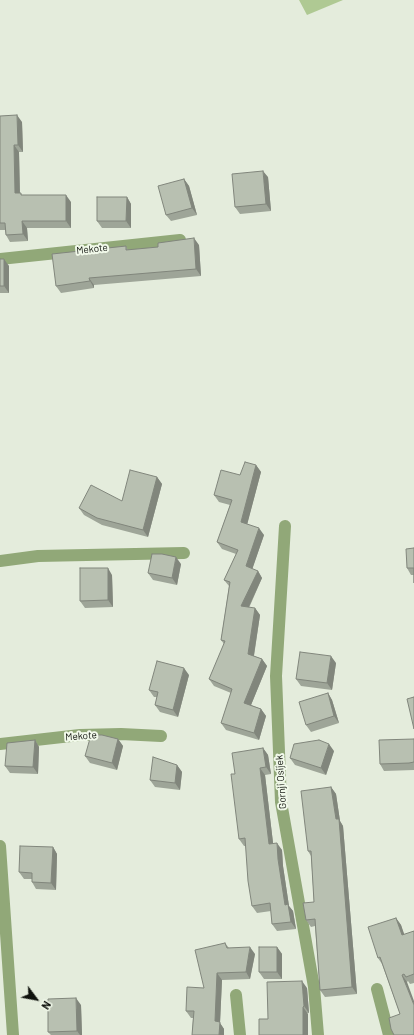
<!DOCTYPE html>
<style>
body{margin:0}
#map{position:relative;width:414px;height:1035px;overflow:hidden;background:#e4ecdc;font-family:Barlow,sans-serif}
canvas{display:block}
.north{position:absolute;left:16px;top:979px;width:40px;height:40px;-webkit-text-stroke:3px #f1f9ea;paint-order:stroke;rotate:122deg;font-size:11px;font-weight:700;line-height:16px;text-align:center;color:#0e110c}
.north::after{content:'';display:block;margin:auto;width:14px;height:18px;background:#0e110c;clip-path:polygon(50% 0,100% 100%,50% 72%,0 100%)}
</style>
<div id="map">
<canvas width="414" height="1035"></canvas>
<div class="north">N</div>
</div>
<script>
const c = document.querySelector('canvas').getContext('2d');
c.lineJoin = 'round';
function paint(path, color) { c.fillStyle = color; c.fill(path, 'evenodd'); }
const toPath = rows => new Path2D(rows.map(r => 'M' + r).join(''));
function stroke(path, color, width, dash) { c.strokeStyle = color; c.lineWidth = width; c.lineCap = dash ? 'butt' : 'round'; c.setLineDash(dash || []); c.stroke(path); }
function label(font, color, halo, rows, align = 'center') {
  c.font = font + ' Barlow,sans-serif'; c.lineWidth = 4; c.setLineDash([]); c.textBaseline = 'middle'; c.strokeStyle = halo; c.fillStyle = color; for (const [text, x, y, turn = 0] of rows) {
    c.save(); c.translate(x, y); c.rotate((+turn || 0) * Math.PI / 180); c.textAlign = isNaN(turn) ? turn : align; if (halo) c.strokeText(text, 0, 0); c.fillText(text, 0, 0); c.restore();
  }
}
paint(toPath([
 [299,0,343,0,307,15]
]), '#afc993');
stroke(toPath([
 [0,259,180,240],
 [285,526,276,676,281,802,314,987,318,1035],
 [0,561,38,556,184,553],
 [0,744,80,735,121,734,161,736],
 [0,846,13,1035],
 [377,989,389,1035],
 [236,995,240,1035]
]), '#91a878', 12);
paint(toPath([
 [0,116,22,122,23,152,19,152,20,193,22,195,71,202,71,228,27,228,28,241,10,242,6,235,5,230,0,230],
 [268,177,271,211,240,214,235,207],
 [184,179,189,186,197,215,171,221,166,215],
 [127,197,131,204,131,228,102,228,97,221],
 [199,245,201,276,94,285,94,288,61,293,56,286,126,246,128,250],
 [0,259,9,266,9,293,0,293],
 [256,465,261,472,247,524,264,535,252,569,258,571,262,578,249,608,255,608,260,615,254,656,262,659,267,666,251,705,261,709,266,716,259,740,226,730,221,723,231,693,214,686,209,679,224,644,221,640,229,586,224,580,236,554,222,549,217,542,230,505,219,502,214,495,240,475],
 [157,477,162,484,148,537,102,525,84,515,79,508,122,501],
 [414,548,414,575,411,575,407,568],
 [181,564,177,585,153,580,148,573],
 [112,575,113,607,85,608,80,601],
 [336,663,332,690,301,686,296,679],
 [189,675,178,717,160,712,155,705,157,697,154,697,149,690],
 [328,693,332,700,339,723,311,732,306,725],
 [118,739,123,746,117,770,90,763,85,756],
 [414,739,414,770,384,771,380,764],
 [35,740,39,747,38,774,10,773,5,766],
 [263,748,268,755,271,774,265,775,273,843,282,850,283,866,289,906,293,911,296,929,277,931,272,924,271,911,257,913,252,906,246,846,244,846,239,839],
 [334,751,326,775,295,765,290,758],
 [177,765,182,772,180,790,155,787,150,780],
 [331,787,336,794,340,821,343,826,357,994,325,997,320,990,315,926,311,927,306,920,314,902,311,856,308,851],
 [53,847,57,854,56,890,36,889,32,882,32,879,24,879,19,872],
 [396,918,401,925,404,935,414,931,414,983,410,984,408,981,407,982,400,1014,382,964,378,958],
 [225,943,229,948,255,954,250,979,222,980,220,1023,224,1029,224,1035,192,1035,193,1018,191,1018,186,1011,204,988],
 [277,947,282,954,282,979,264,979,259,972],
 [307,988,309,1013,268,1019],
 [81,1005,82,1035,51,1035,48,1032]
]), '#9ea598');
paint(toPath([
 [17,115,22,122,23,152,18,145],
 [14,145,19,152,20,200,15,193],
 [263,171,268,177,271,211,266,204],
 [184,179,189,186,197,215,192,208],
 [66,195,71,202,71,228,66,221],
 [127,197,131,204,131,228,126,221],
 [22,221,27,228,28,241,23,234],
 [194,238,199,245,201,276,196,269],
 [4,259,9,266,9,293,4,286],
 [89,278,94,285,94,288,90,281],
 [256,465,261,472,246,529,241,522],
 [157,477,162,484,148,537,143,530],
 [259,528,264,535,251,573,246,566],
 [176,557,181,564,177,585,172,578],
 [108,568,112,575,113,607,108,600],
 [258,571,262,578,246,613,241,606],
 [255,608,260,615,253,661,248,654],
 [331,656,336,663,332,690,327,683],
 [262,659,267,666,249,710,244,703],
 [184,668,189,675,178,717,173,710],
 [328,693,332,700,339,723,334,716],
 [261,709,266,716,259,740,254,733],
 [118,739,123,746,117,770,112,763],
 [35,740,39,747,38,774,33,767],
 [329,744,334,751,326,775,321,768],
 [263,748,268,755,271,774,266,767],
 [177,765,182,772,180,790,175,783],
 [260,768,265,775,274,851,269,844],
 [331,787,336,794,340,821,343,826,357,994,352,987,336,819],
 [277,843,282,850,283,866,289,906,293,911,296,929,291,922,285,905,278,859],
 [53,847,57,854,56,890,51,883],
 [396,918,401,925,407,942,402,935],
 [250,947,255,954,250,979,246,972],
 [277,947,282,954,282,979,277,972],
 [217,973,222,980,220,1023,224,1029,224,1035,219,1035,215,1021],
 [402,975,407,982,414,1001,414,1005],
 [302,981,307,988,309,1013,304,1006],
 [76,998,81,1005,82,1035,80,1035,77,1031],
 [303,1007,308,1014,308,1035,303,1035]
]), '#81867c');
const building = toPath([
 [17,115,18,145,14,145,15,193,21,193,21,195,66,195,66,221,22,221,23,234,6,235,5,223,0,223,0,116,17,115],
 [263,171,266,204,235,207,232,174,263,171],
 [184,179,192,208,166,215,158,186,184,179],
 [97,197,127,197,126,221,97,221,97,197],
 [194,238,196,269,89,278,90,281,56,286,52,254,126,246,126,250,158,247,158,243,194,238],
 [0,259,4,259,4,286,0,286,0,259],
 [245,462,256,465,241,522,259,528,246,566,258,571,241,606,255,608,248,654,262,659,244,703,261,709,254,733,221,723,232,689,209,679,225,641,221,640,230,582,224,580,238,550,217,542,232,500,214,495,221,470,240,475,245,462],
 [130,470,157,477,143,530,97,518,79,508,91,485,122,501,130,470],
 [414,548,414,583,414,568,407,568,406,549,414,548],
 [152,554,162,554,176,557,172,578,148,573,152,554],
 [80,568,108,568,108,600,80,601,80,568],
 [300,652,331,656,327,683,296,679,300,652],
 [157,661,184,668,173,710,155,705,158,692,149,690,157,661],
 [328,693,334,716,306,725,299,702,328,693],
 [414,697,414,729,407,699,414,697],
 [91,735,102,735,118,739,112,763,85,756,91,735],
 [414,739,414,762,409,763,380,764,379,740,414,739],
 [35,740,33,767,5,766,7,743,35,740],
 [319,740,329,744,321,768,290,758,294,744,319,740],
 [263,748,266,767,260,768,269,844,277,843,278,859,285,905,288,904,291,922,272,924,270,903,252,906,248,881,245,838,239,839,231,774,235,774,232,753,263,748],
 [153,757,177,765,175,783,150,780,153,757],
 [331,787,336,819,339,819,352,987,320,990,315,919,306,920,303,903,314,902,311,851,308,851,301,791,331,787],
 [20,846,53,847,51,883,32,882,32,873,19,872,20,846],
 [396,918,402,935,414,931,414,974,406,977,404,974,402,975,414,1005,414,1035,394,1035,391,1029,389,1018,400,1014,380,957,378,958,368,927,396,918],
 [225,943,227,948,250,947,246,972,217,973,215,1021,220,1022,219,1035,192,1035,194,1011,186,1011,187,987,204,988,195,950,225,943],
 [259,947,277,947,277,972,259,972,259,947],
 [302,981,304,1006,303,1007,303,1035,259,1035,259,1019,268,1019,267,982,302,981],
 [76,998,77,1031,48,1032,48,999,76,998]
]);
paint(building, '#b8c0b1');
stroke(building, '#81867c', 1);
label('10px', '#0e110c', '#f1f9ea', [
 ["Mekote",92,249,-6],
 ["Mekote",81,736,-4],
 ["Gornji Osijek",281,782,-94]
]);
</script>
